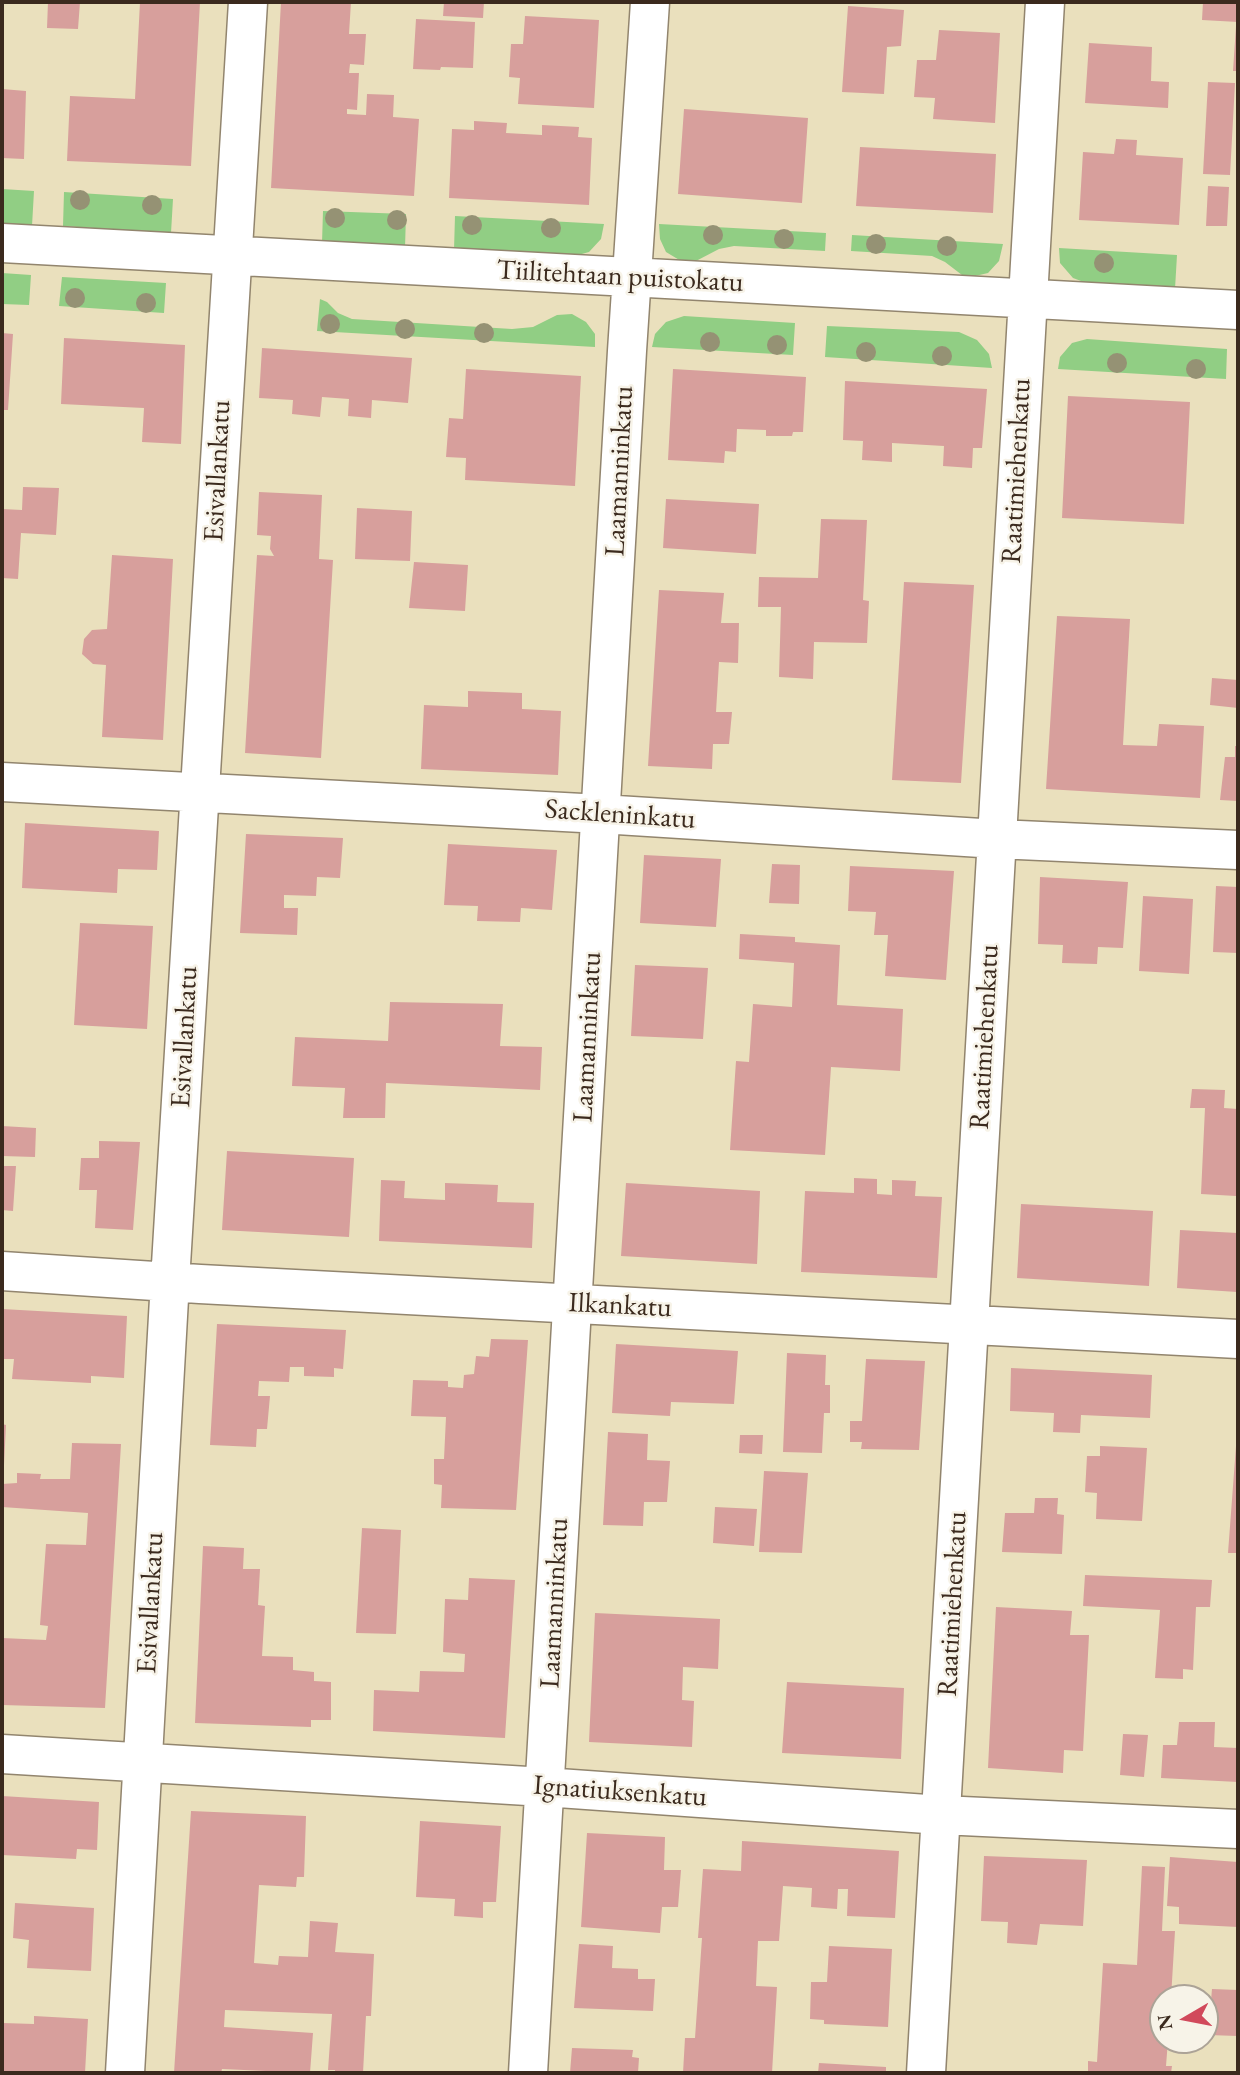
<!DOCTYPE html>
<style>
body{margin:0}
#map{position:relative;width:1240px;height:2075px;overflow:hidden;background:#eae0bd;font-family:"EB Garamond",serif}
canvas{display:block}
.frame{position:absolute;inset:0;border:4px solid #3b2a1e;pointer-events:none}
.north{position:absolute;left:1149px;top:1984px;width:70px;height:70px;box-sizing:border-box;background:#f7f3e8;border:2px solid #aca397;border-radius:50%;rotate:260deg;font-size:19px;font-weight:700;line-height:28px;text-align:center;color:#3b2a1e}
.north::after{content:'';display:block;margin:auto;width:24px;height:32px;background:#d1495b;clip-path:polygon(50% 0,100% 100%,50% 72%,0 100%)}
</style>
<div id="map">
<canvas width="1240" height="2075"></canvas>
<div class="frame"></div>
<div class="north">N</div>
</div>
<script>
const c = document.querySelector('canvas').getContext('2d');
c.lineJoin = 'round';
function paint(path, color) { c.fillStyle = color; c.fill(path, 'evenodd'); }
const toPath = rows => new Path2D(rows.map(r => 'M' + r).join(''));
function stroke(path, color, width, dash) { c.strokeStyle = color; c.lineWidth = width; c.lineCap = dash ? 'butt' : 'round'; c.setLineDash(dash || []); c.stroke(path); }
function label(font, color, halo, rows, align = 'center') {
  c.font = font + ' "EB Garamond",serif'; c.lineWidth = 5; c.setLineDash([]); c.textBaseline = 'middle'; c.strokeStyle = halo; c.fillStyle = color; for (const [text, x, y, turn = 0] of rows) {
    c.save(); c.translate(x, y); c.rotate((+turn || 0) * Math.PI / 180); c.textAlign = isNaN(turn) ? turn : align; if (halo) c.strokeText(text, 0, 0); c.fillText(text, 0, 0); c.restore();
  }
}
paint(toPath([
 [2,189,34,191,32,226,2,225],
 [64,192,173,199,171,233,63,226],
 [323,211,406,214,405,248,322,243],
 [455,216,604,224,601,239,589,252,571,257,454,250],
 [659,224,826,233,825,251,734,246,719,249,696,261,681,261,666,252,660,239],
 [852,235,1003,244,999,261,988,273,971,277,962,275,945,262,932,256,851,251],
 [1059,248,1177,255,1175,289,1089,284,1073,278,1060,263],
 [2,273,31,275,29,305,2,304],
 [62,277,166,283,164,313,59,306],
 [320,299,327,302,338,313,352,319,512,329,533,327,557,315,572,314,586,322,595,334,595,347,317,331],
 [684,316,795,323,793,355,652,347,655,334,666,322],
 [827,326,959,332,977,340,989,354,992,368,825,357],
 [1087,339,1227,349,1226,379,1058,369,1060,357,1072,343]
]), '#91ce84');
paint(toPath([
 [48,2,80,2,78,29,47,28],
 [140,2,200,2,191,166,67,161,70,96,135,99],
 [281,2,351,2,349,34,366,34,364,65,350,64,349,73,359,73,357,110,347,109,347,114,366,115,367,94,394,95,393,117,419,119,414,196,271,188],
 [444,2,484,2,483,18,443,16],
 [1203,2,1238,2,1238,22,1202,20],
 [848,6,904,10,901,46,887,47,884,94,842,92],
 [525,16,599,20,594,108,518,104,520,78,509,77,511,44,523,44],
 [416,19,475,22,473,68,441,67,440,70,413,69],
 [1236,26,1238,26,1238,71,1233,71],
 [939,30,1000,33,995,123,933,119,935,98,914,97,917,60,936,60],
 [1089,43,1152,47,1151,81,1169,82,1168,108,1085,103],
 [1208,82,1235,83,1230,175,1203,174],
 [2,89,26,91,24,159,2,158],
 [684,109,808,118,802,203,678,194],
 [474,121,507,123,506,133,542,135,542,125,579,127,578,137,592,138,589,205,449,198,452,129,474,130],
 [1116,139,1137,140,1136,155,1183,158,1179,225,1079,220,1083,152,1114,154],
 [860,147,996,154,993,213,856,206],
 [1208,186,1229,187,1227,226,1206,226],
 [2,333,13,334,8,410,2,410],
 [64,338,185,345,181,444,142,442,144,408,61,404],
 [262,348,412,358,408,403,372,400,371,418,348,416,349,399,322,397,320,417,292,414,293,400,259,398],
 [466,369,581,376,575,486,465,480,466,458,446,457,449,418,463,419],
 [673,369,806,377,803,432,793,432,792,436,766,436,766,430,737,429,736,452,725,451,724,463,668,460],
 [845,381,987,389,982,448,973,448,972,468,943,466,944,446,892,443,892,462,862,460,863,441,843,440],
 [1068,396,1190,402,1184,524,1062,518],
 [23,487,59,488,56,535,21,533,18,579,2,578,2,509,22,510],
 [259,492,322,495,319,559,333,560,321,758,245,753,257,555,274,556,270,549,271,536,257,535],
 [666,499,759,504,756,554,663,548],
 [357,508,412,511,410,561,355,559],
 [821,519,867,520,863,600,869,601,867,643,814,642,813,679,779,677,781,607,758,607,759,577,818,578],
 [112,555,173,559,163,740,102,737,106,665,93,664,82,654,84,639,92,630,107,629],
 [414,562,468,565,465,611,409,608],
 [904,582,974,585,961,783,892,780],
 [659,590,724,593,721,623,739,623,738,663,719,662,716,712,732,712,729,744,713,744,712,769,648,766],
 [1057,616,1130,619,1123,745,1157,746,1159,724,1204,726,1200,798,1046,789],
 [1212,678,1238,680,1238,708,1210,705],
 [468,691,522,693,522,709,561,711,558,775,421,769,424,705,468,707],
 [1235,746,1238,746,1238,801,1220,800,1225,757,1235,757],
 [25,823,159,831,157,870,118,869,117,893,22,888],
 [246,834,343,838,340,878,317,877,316,896,284,895,284,908,298,908,297,935,240,933],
 [448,844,557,850,552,910,521,908,520,922,477,921,478,906,444,905],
 [644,855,721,859,716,927,640,923],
 [772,864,800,865,799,904,769,903],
 [850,866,954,871,946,980,885,976,888,935,874,935,876,912,848,911],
 [1040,877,1128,882,1123,948,1098,947,1097,964,1062,963,1063,945,1038,944],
 [1216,886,1238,887,1238,953,1213,952],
 [1143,896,1193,899,1189,974,1139,971],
 [80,923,153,926,147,1029,74,1025],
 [740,934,795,937,795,942,840,945,837,1005,903,1009,900,1071,831,1067,825,1155,730,1150,736,1061,749,1062,753,1004,792,1007,794,963,739,959],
 [635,965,708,968,703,1039,631,1036],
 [390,1002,503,1004,500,1046,542,1047,540,1090,386,1083,385,1118,343,1118,345,1088,292,1086,295,1037,388,1041],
 [1192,1089,1225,1090,1224,1108,1238,1109,1238,1180,1236,1180,1236,1196,1201,1194,1205,1108,1190,1108],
 [2,1126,36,1128,35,1157,2,1156],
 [99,1141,140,1142,133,1230,95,1228,97,1190,79,1190,81,1158,99,1158],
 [227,1151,354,1158,349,1237,222,1230],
 [2,1166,16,1166,13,1211,2,1210],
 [854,1178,877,1179,877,1194,892,1195,892,1180,916,1181,915,1196,942,1197,937,1278,801,1272,805,1191,854,1193],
 [381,1180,405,1181,404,1198,445,1200,445,1183,498,1185,497,1202,534,1203,532,1248,379,1241],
 [626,1183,760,1191,757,1264,621,1256],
 [1021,1204,1153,1211,1149,1286,1017,1278],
 [1180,1230,1238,1233,1237,1292,1177,1288],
 [2,1309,127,1316,124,1378,91,1376,91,1383,12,1379,14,1359,2,1359],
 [217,1324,346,1330,343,1369,334,1368,334,1377,304,1376,304,1367,290,1367,289,1382,259,1381,258,1396,270,1396,267,1429,257,1429,256,1447,210,1445],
 [491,1339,528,1340,516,1510,441,1508,442,1485,434,1484,434,1459,444,1459,446,1417,411,1416,413,1380,448,1381,448,1387,463,1388,464,1375,474,1374,476,1356,489,1357],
 [616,1344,738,1351,734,1404,671,1402,670,1416,612,1413],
 [787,1353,826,1355,825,1385,830,1385,830,1413,824,1413,822,1453,783,1452],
 [866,1359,925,1361,919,1450,861,1449,862,1442,850,1442,850,1421,862,1421],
 [1011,1368,1152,1375,1150,1418,1081,1415,1080,1433,1053,1432,1054,1413,1010,1411],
 [2,1424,6,1425,4,1465,2,1465],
 [608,1432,648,1434,647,1460,670,1461,667,1502,644,1502,643,1526,603,1525],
 [740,1435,763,1435,762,1454,739,1453],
 [72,1443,121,1444,105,1708,2,1705,2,1638,46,1640,48,1626,40,1625,46,1544,86,1545,88,1513,2,1507,2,1484,17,1483,17,1473,41,1474,40,1479,70,1479],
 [1100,1446,1147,1448,1142,1521,1096,1519,1097,1493,1085,1492,1087,1456,1100,1456],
 [1236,1446,1238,1447,1238,1553,1228,1553],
 [764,1471,808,1473,802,1553,759,1552],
 [1035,1498,1058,1498,1057,1514,1064,1515,1062,1554,1002,1552,1005,1513,1034,1513],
 [715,1507,757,1509,754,1546,713,1543],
 [362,1528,401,1530,396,1634,356,1633],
 [203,1546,244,1548,243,1569,260,1569,258,1605,265,1606,262,1656,293,1657,293,1670,314,1672,314,1681,331,1682,331,1720,311,1720,311,1727,195,1723],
 [1085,1575,1212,1580,1210,1607,1196,1607,1193,1670,1183,1669,1183,1679,1155,1678,1160,1610,1083,1606],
 [469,1578,515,1580,505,1738,373,1731,374,1690,419,1692,420,1671,464,1672,465,1654,443,1652,445,1599,468,1600],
 [996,1607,1072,1611,1070,1635,1089,1635,1083,1751,1064,1750,1063,1773,988,1768],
 [595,1613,720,1619,718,1669,683,1667,682,1700,694,1701,692,1747,589,1742],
 [787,1682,904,1688,901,1759,782,1753],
 [1179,1722,1215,1722,1214,1747,1238,1748,1238,1782,1161,1778,1163,1745,1177,1745],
 [1123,1734,1148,1735,1144,1777,1120,1775],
 [2,1796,99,1802,97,1850,77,1849,76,1859,2,1855],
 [191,1811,306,1816,304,1877,297,1877,296,1887,259,1885,254,1963,278,1965,279,1956,308,1957,310,1921,338,1923,335,1952,374,1954,371,2016,366,2016,363,2073,335,2073,335,2070,328,2070,332,2014,225,2010,224,2027,313,2033,310,2073,222,2069,221,2073,174,2073],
 [420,1821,501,1826,496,1902,483,1902,483,1918,454,1916,455,1899,416,1897],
 [587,1833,665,1837,664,1870,681,1870,678,1907,662,1907,660,1933,581,1927],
 [742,1841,899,1851,895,1918,847,1916,848,1889,838,1889,837,1909,811,1907,812,1888,783,1886,779,1941,758,1941,756,1986,777,1987,772,2073,683,2073,685,2038,695,2038,702,1938,698,1938,703,1869,741,1871],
 [984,1856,1087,1860,1083,1926,1040,1924,1037,1945,1007,1943,1008,1922,981,1921],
 [1170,1857,1238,1862,1238,1927,1179,1924,1179,1907,1167,1906],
 [1142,1866,1165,1867,1162,1931,1175,1931,1171,1998,1163,1998,1163,2040,1168,2040,1166,2066,1172,2066,1171,2073,1088,2073,1088,2061,1097,2062,1103,1963,1137,1965],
 [15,1903,94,1908,91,1971,27,1968,29,1940,13,1938],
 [579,1944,613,1946,612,1968,638,1969,638,1979,655,1979,653,2011,574,2008],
 [829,1946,892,1949,888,2027,824,2024,824,2020,810,2019,811,1982,827,1982],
 [1212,1989,1238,1990,1238,2036,1208,2035],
 [34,2016,88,2019,85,2073,2,2073,3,2023,34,2024],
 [572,2048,633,2050,632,2057,639,2058,638,2073,570,2073],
 [819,2063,886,2067,886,2073,818,2073]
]), '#d79f9c');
const minor = toPath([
 [2,243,1238,310],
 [2,782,601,814,997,839,1238,850],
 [2,1271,200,1284,1238,1339],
 [2,1754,544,1787,941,1815,1238,1829],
 [125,2073,170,1281,248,2],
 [528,2073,627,351,650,2],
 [926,2073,1045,2]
]);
stroke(minor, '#92856e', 41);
stroke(minor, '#fff', 38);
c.fillStyle = '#959274';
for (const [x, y] of [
 [80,200],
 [152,205],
 [335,218],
 [397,220],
 [472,225],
 [551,228],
 [713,235],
 [784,239],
 [876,244],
 [947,246],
 [1104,263],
 [75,298],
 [146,303],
 [330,324],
 [405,329],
 [484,333],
 [710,342],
 [777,345],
 [866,352],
 [942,356],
 [1117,363],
 [1196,369]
]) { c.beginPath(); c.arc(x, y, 10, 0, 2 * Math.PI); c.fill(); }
label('28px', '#3b2a1e', '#f7f3e8', [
 ["Tiilitehtaan puistokatu",620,277,3],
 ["Esivallankatu",218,471,-87],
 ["Laamanninkatu",620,471,-87],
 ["Raatimiehenkatu",1017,471,-87],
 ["Sackleninkatu",620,815,4],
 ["Esivallankatu",185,1037,-87],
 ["Laamanninkatu",588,1037,-87],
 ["Raatimiehenkatu",985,1037,-87],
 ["Ilkankatu",620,1306,3],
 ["Esivallankatu",151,1603,-87],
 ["Laamanninkatu",555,1603,-87],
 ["Raatimiehenkatu",953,1604,-87],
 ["Ignatiuksenkatu",620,1792,4]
]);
</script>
